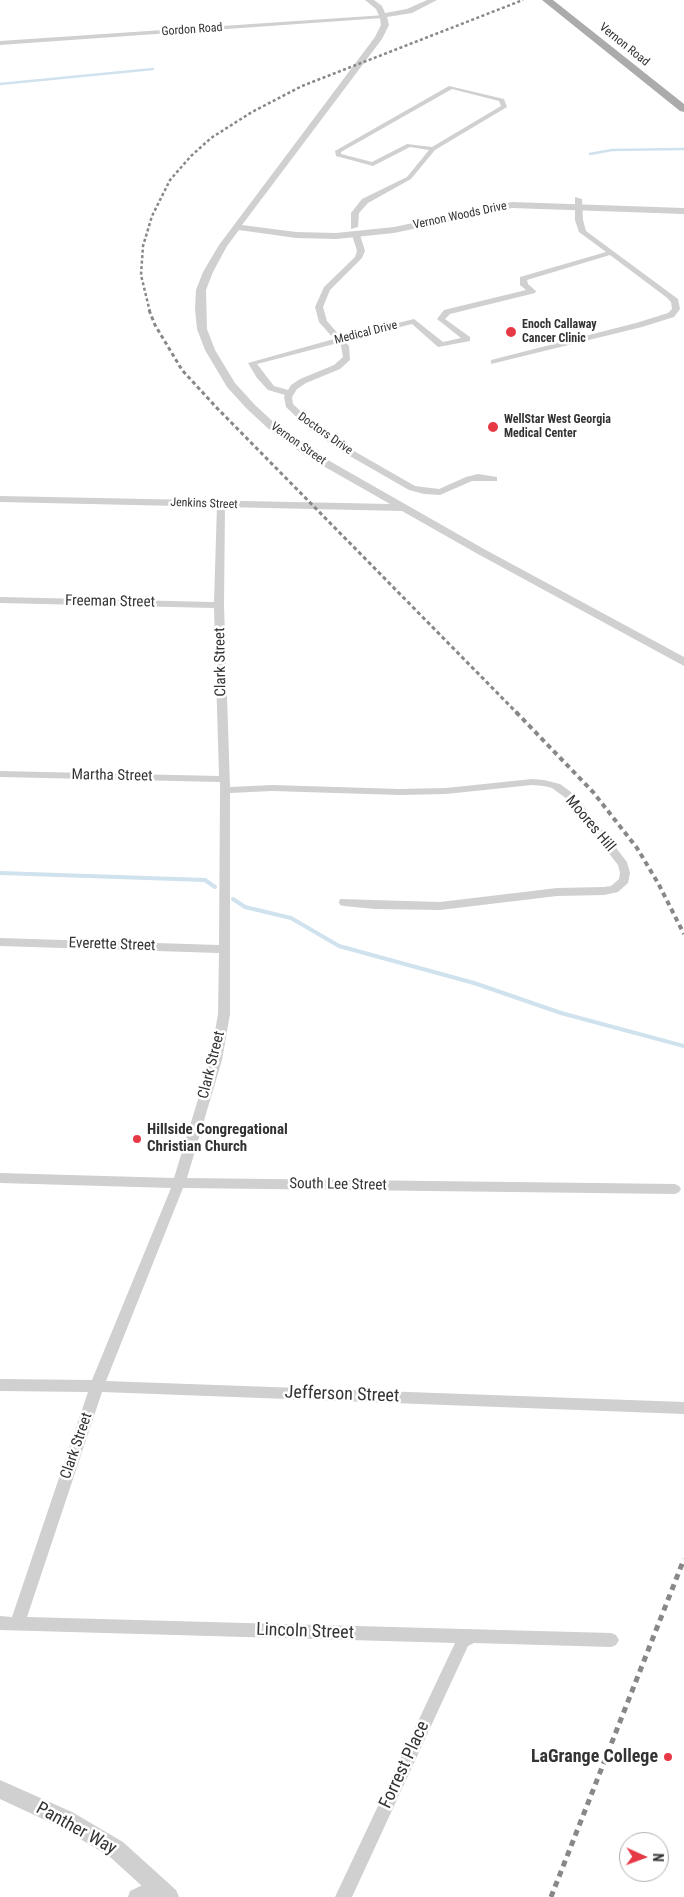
<!DOCTYPE html>
<style>
body{margin:0}
#map{position:relative;width:684px;height:1897px;overflow:hidden;background:#fff;font-family:"Roboto Condensed",sans-serif}
canvas{display:block}
.north{position:absolute;left:619px;top:1832px;width:50px;height:50px;box-sizing:border-box;background:#fff;border:1px solid #adadad;border-radius:50%;rotate:92deg;font-size:14px;font-weight:700;line-height:20px;text-align:center;color:#333}
.north::after{content:'';display:block;margin:auto;width:18px;height:22px;background:#e63946;clip-path:polygon(50% 0,100% 100%,50% 72%,0 100%)}
</style>
<div id="map">
<canvas width="684" height="1897"></canvas>
<div class="north">N</div>
</div>
<script>
const c = document.querySelector('canvas').getContext('2d');
c.lineJoin = 'round';
const toPath = rows => new Path2D(rows.map(r => 'M' + r).join(''));
function stroke(path, color, width, dash) { c.strokeStyle = color; c.lineWidth = width; c.lineCap = dash ? 'butt' : 'round'; c.setLineDash(dash || []); c.stroke(path); }
function paint(path, color) { c.fillStyle = color; c.fill(path, 'evenodd'); }
function label(font, color, halo, rows, align = 'center') {
  c.font = font + ' "Roboto Condensed",sans-serif'; c.lineWidth = 5; c.setLineDash([]); c.textBaseline = 'middle'; c.strokeStyle = halo; c.fillStyle = color; for (const [text, x, y, turn = 0] of rows) {
    c.save(); c.translate(x, y); c.rotate((+turn || 0) * Math.PI / 180); c.textAlign = isNaN(turn) ? turn : align; if (halo) c.strokeText(text, 0, 0); c.fillText(text, 0, 0); c.restore();
  }
}
stroke(toPath([
 [0,84,153,69],
 [590,154,612,150,684,149]
]), '#cfe2ee', 2.5);
stroke(toPath([
 [0,873,205,880,215,887],
 [233,899,245,907,291,918,339,946,474,983,561,1013,684,1046]
]), '#cfe2ee', 4);
paint(toPath([
 [385,15,385,17,383,18,0,45,0,41,385,15],
 [449,86,504,99,507,107,435,150,411,179,368,203,359,213,358,227,351,229,351,213,362,199,407,177,429,150,410,147,373,166,336,156,335,151,449,86],
 [452,89,499,101,501,106,432,147,407,144,372,162,341,154,341,152,452,89],
 [575,197,582,199,583,220,586,231,678,299,680,309,674,317,642,327,491,364,491,360,636,323,668,313,672,309,671,302,666,297,610,255,527,280,528,284,536,291,535,293,450,314,445,319,470,337,470,341,438,347,412,324,345,341,349,346,350,360,340,369,306,383,297,389,292,397,293,404,315,425,347,447,415,486,439,489,466,477,478,474,497,477,497,481,472,481,440,495,424,494,409,490,341,451,309,429,286,407,284,397,285,395,268,390,257,378,248,363,334,339,319,322,315,307,324,287,355,257,357,251,352,235,356,233,360,235,365,251,362,258,330,290,323,307,327,321,341,337,414,319,443,342,461,338,437,319,444,310,526,290,520,285,520,277,606,252,579,232,575,220,575,197],
 [338,343,341,346,343,357,334,365,300,379,291,385,288,390,274,386,257,364,338,343],
 [221,502,225,505,224,605,230,787,272,785,400,789,446,788,532,779,544,780,560,784,575,795,627,862,630,873,628,883,618,892,604,895,557,896,440,910,375,909,344,906,340,905,339,902,340,899,440,902,557,888,604,887,611,886,619,879,620,873,618,865,567,799,552,788,544,786,532,785,446,794,400,795,272,791,230,793,230,1014,222,1060,187,1178,675,1184,679,1186,681,1189,679,1192,675,1194,183,1188,106,1381,684,1402,684,1414,102,1392,27,1617,611,1633,616,1635,619,1640,616,1645,611,1647,474,1643,468,1646,352,1897,335,1897,455,1643,0,1630,0,1616,12,1617,88,1392,0,1391,0,1379,92,1380,171,1188,0,1183,0,1173,174,1178,210,1060,218,1014,219,953,0,946,0,938,219,945,220,790,220,782,0,777,0,771,219,776,214,608,0,603,0,597,214,602,217,505,221,502],
 [157,1878,163,1880,165,1886,163,1892,153,1897,128,1897,130,1891,157,1878]
]), '#d0d0d0');
paint(toPath([
 [365,0,374,0,382,6,385,13,407,9,427,0,437,0,412,13,387,17,389,25,382,39,242,225,296,232,336,233,394,227,512,202,684,208,684,214,512,208,394,233,336,239,296,238,239,230,227,246,213,272,206,290,207,329,215,350,235,383,255,405,280,428,312,451,484,549,684,657,684,666,476,553,402,511,0,502,0,496,390,504,304,455,272,432,247,409,227,387,205,350,197,329,195,309,196,290,203,272,219,245,375,37,381,25,380,18,376,9,365,0],
 [0,1780,72,1812,123,1842,176,1890,179,1897,154,1897,109,1856,58,1826,0,1799,0,1780]
]), '#d0d0d0');
paint(toPath([
 [542,0,553,0,684,104,684,112,680,111,542,0]
]), '#ababab');
stroke(toPath([
 [150,312,141,275,143,246,152,216,170,180,191,156,211,138,252,112,302,86,523,0]
]), '#888', 2.5, [3, 2.5]);
stroke(toPath([
 [149,310,155,325,182,370,216,407,517,713]
]), '#888', 3, [4, 3]);
stroke(toPath([
 [516,712,593,792,637,848,658,883,684,934]
]), '#888', 4, [5, 4]);
stroke(toPath([
 [551,1897,684,1559]
]), '#888', 5, [6, 5]);
for (const [x, y, r, color] of [
 [511,332,6,"#e63946"],
 [493,427,6,"#e63946"],
 [137,1139,5,"#e63946"],
 [668,1757,5,"#e63946"]
]) { const dot = new Path2D(); dot.arc(x, y, r, 0, 2 * Math.PI); c.fillStyle = color; c.fill(dot); stroke(dot, '#fff', 2); }
label('12px', '#333', '#fff', [
 ["Gordon Road",192,30,-4],
 ["Vernon Road",624,45,39],
 ["Vernon Woods Drive",460,216,-12],
 ["Medical Drive",366,333,-14],
 ["Doctors Drive",325,434,35],
 ["Vernon Street",298,444,35],
 ["Jenkins Street",204,504,2]
]);
label('bold 12px', '#333', '#fff', [
 ["Enoch Callaway",522,325],
 ["Cancer Clinic",522,339],
 ["WellStar West Georgia",504,420],
 ["Medical Center",504,434]
], 'left');
label('15px', '#333', '#fff', [
 ["Freeman Street",110,602,1],
 ["Clark Street",221,662,-91],
 ["Martha Street",112,776,1],
 ["Moores Hill",590,824,50],
 ["Everette Street",112,945,2],
 ["Clark Street",212,1065,-76],
 ["South Lee Street",338,1185,1],
 ["Clark Street",77,1446,-71]
]);
label('bold 15px', '#333', '#fff', [
 ["Hillside Congregational",147,1130],
 ["Christian Church",147,1147]
], 'left');
label('18px', '#333', '#fff', [
 ["Jefferson Street",342,1395,2],
 ["Lincoln Street",305,1632,2],
 ["Forrest Place",405,1765,-65],
 ["Panther Way",76,1829,29]
]);
label('bold 18px', '#333', '#fff', [
 ["LaGrange College",658,1757]
], 'right');
</script>
